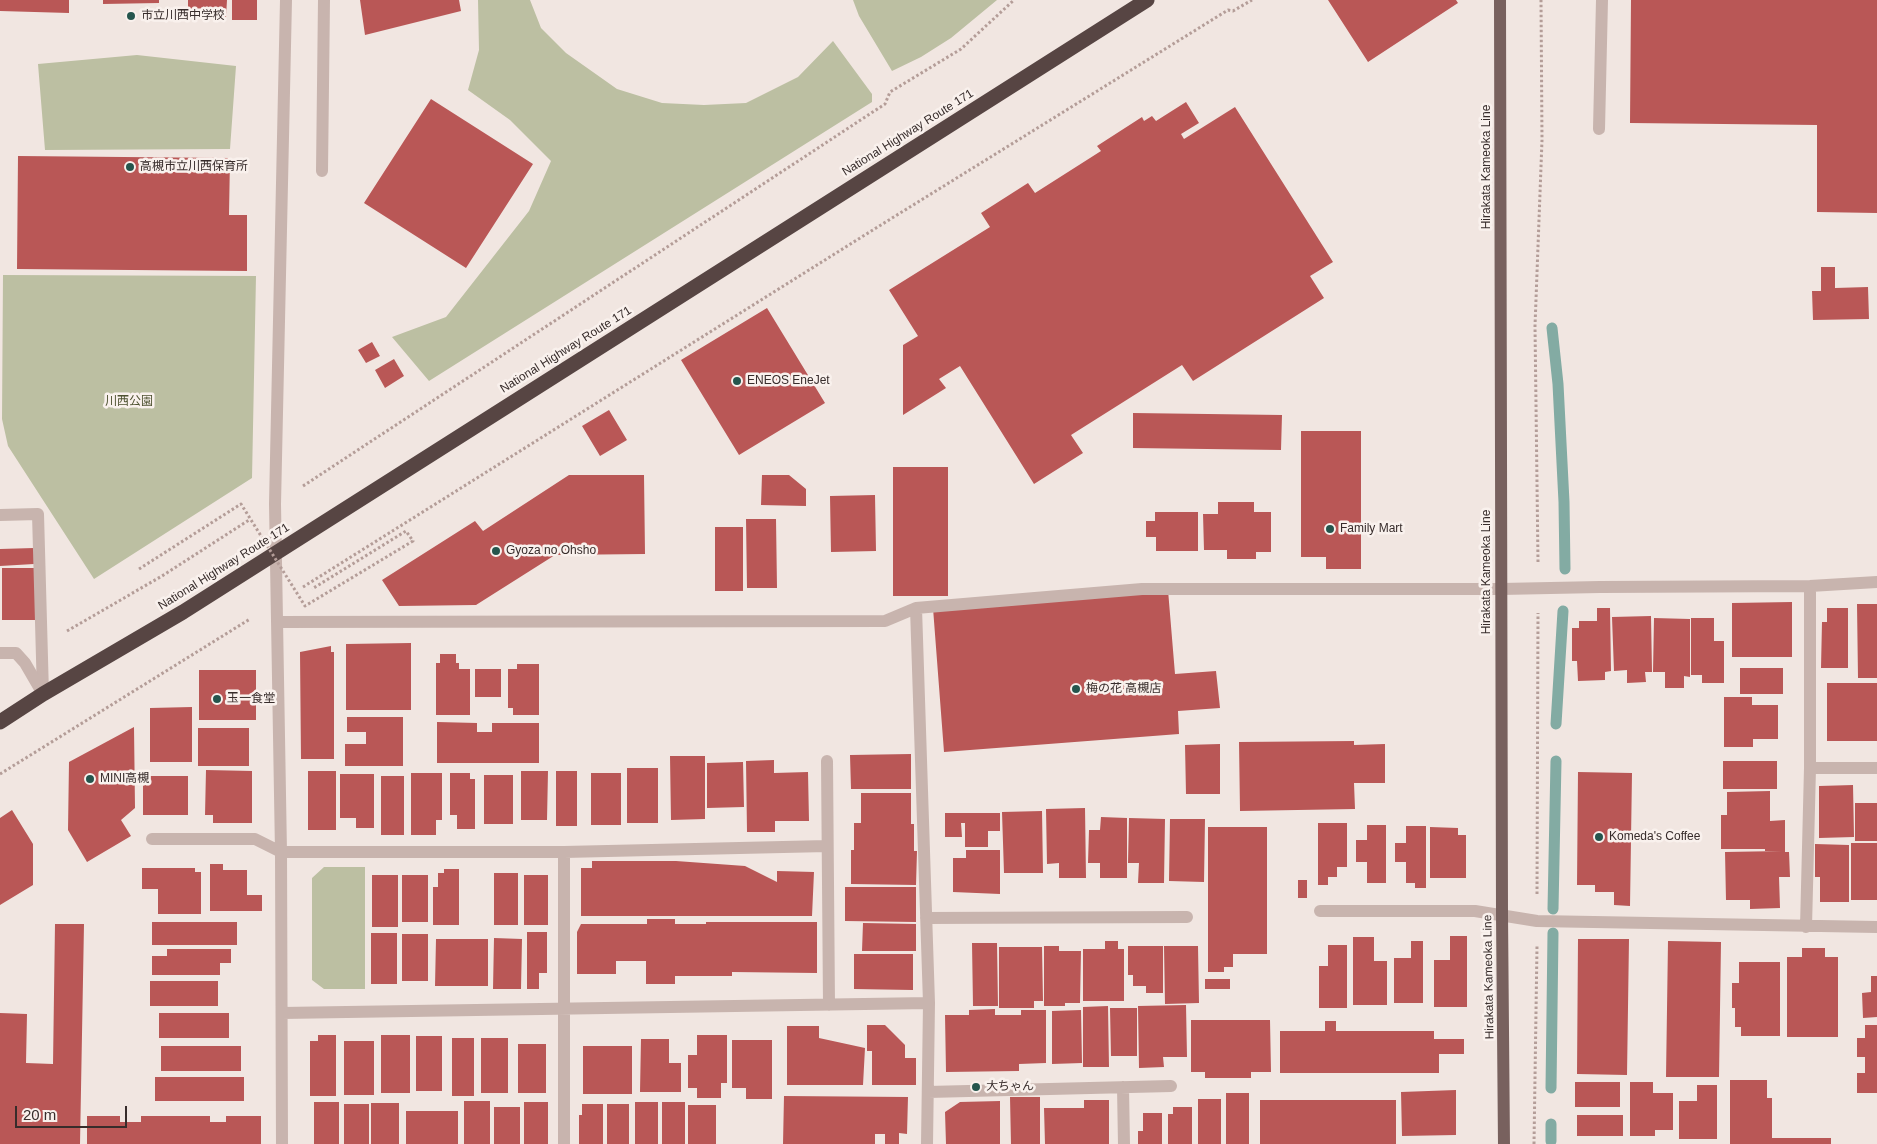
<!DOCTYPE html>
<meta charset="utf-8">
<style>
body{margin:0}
#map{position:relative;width:1877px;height:1144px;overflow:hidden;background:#f1e6e1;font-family:Helvetica,sans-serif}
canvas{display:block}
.scale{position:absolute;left:15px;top:1106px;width:112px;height:22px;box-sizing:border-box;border:2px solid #372c2b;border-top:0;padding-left:6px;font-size:15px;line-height:18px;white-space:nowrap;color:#372c2b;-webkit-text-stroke:4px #f9f1ed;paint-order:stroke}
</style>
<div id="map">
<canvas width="1877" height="1144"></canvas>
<div class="scale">20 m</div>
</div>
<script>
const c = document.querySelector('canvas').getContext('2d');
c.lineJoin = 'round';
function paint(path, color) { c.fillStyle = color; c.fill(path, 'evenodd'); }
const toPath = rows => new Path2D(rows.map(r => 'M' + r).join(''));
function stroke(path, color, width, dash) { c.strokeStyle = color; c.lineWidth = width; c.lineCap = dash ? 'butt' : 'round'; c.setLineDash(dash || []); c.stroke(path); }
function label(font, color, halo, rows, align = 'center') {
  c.font = font + ' Helvetica,"Noto Sans JP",sans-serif'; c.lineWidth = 5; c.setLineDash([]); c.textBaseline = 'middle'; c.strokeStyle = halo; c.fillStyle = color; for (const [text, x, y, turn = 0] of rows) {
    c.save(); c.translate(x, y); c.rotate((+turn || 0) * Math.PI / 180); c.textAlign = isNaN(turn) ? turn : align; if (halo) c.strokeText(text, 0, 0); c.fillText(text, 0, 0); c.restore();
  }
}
paint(toPath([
 [478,0,530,0,541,28,566,53,617,89,662,103,704,105,746,103,798,77,833,41,872,94,872,102,429,381,392,337,446,317,529,211,551,161,510,120,468,90,479,50],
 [853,0,997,0,951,38,921,57,892,71,859,16],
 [137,55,236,66,230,149,45,150,38,64],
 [3,275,256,276,252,478,94,579,8,446,2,419],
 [324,867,365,867,365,989,324,989,312,980,312,878]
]), '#bcbfa2');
stroke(toPath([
 [1552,328,1558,384,1564,502,1565,569],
 [1556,724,1563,611],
 [1553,909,1556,761],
 [1551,1088,1553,933],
 [1551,1124,1551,1141]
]), '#83aba3', 11);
paint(toPath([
 [0,0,69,0,69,13,0,11],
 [103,0,159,0,159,3,103,4],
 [188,0,227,0,226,17,188,16],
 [232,0,257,0,257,20,232,20],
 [360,0,459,0,461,11,365,35],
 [1328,0,1456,0,1458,3,1368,62],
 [1631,0,1877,0,1877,213,1817,212,1817,125,1630,123],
 [431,99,533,164,466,268,364,203],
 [1186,102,1199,123,1181,134,1184,139,1235,107,1333,262,1310,276,1324,298,1193,381,1182,365,1071,435,1083,453,1034,484,960,366,939,379,946,388,903,415,903,345,918,336,889,290,990,227,981,213,1028,183,1035,193,1101,151,1097,146,1142,117,1144,121,1152,116,1156,121],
 [18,156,230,158,229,215,247,215,247,271,17,269],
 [1821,267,1835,267,1835,288,1868,287,1869,319,1813,320,1812,291,1821,291],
 [767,308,825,403,739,455,681,360],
 [372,342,380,356,366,363,358,350],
 [394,359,404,376,385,388,375,370],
 [609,410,627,440,600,456,582,426],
 [1133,413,1282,415,1281,450,1133,448],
 [1301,431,1361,431,1361,569,1326,569,1326,557,1301,557],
 [893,467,948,467,948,596,893,596],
 [569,475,644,475,645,554,555,555,476,605,399,606,382,580,475,521,483,531],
 [762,475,789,475,806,489,806,506,761,505],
 [875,495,876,551,831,552,830,496],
 [1218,502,1254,502,1254,512,1271,512,1271,552,1256,552,1256,559,1227,559,1227,550,1204,550,1203,514,1218,514],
 [1155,512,1198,512,1198,551,1156,551,1156,537,1146,537,1146,521,1155,521],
 [746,519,776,519,777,588,747,588],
 [715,527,743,527,743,591,715,591],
 [34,548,34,564,0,566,0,549],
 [2,568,38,568,38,620,2,620],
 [1168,590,1175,674,1216,671,1220,708,1178,711,1179,734,944,752,933,608],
 [1792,602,1792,657,1732,657,1732,603],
 [1857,604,1877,604,1877,678,1858,678],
 [1597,608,1610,608,1611,671,1605,672,1605,680,1578,681,1577,661,1572,661,1572,628,1579,628,1579,621,1597,621],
 [1827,608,1848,608,1848,668,1821,668,1822,622,1827,622],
 [1651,616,1652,672,1645,672,1646,682,1627,683,1627,670,1614,671,1612,617],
 [1654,618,1690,619,1690,677,1684,676,1684,688,1665,688,1665,672,1653,672],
 [1691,618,1714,618,1714,641,1724,641,1724,683,1702,683,1702,675,1691,675],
 [411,643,411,710,346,710,346,644],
 [331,646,331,652,334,652,334,759,301,759,300,652],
 [440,654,456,654,456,663,459,663,459,669,470,669,470,715,436,715,436,663,440,663],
 [517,664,539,664,539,715,513,715,513,708,508,708,508,669,517,669],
 [1740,668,1783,668,1783,694,1740,694],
 [475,669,501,669,501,697,475,697],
 [199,670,256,670,256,720,199,720],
 [1827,683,1877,683,1877,741,1827,741],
 [1724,697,1752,697,1752,705,1778,705,1778,739,1753,739,1753,747,1724,747],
 [192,707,192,762,150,762,150,708],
 [347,717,403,717,403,766,345,766,345,744,366,744,366,732,347,732],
 [437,722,477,723,477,732,492,732,492,723,539,723,539,763,437,763],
 [134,727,135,808,121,820,131,836,87,862,68,830,69,762],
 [198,728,249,728,249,766,198,766],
 [1354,741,1354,745,1385,744,1385,783,1354,783,1355,809,1240,811,1239,742],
 [1220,744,1220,794,1186,794,1185,745],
 [911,754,911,789,851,789,850,755],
 [670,756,705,756,705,819,671,820],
 [774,760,774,773,808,772,809,821,775,821,775,832,747,832,746,761],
 [1723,761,1777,761,1777,789,1723,789],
 [743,762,744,807,707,808,707,763],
 [627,768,658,768,658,823,627,823],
 [206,770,252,771,252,823,213,823,213,815,205,815],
 [308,771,336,771,336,830,308,830],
 [521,771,548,771,547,820,521,820],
 [556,771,577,771,577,826,556,826],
 [1578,772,1632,773,1630,906,1614,905,1614,892,1595,892,1595,885,1577,885],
 [411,773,442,773,442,820,436,820,436,835,411,835],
 [450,773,470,773,470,779,475,779,475,829,457,829,457,815,450,815],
 [591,773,621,773,621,825,591,825],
 [340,774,374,774,374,828,356,828,356,818,340,818],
 [484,775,513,775,513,824,484,824],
 [143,776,188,776,188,815,143,815],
 [381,776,404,776,404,835,381,835],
 [1853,785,1854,837,1819,838,1819,786],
 [1770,791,1770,821,1785,820,1785,852,1789,852,1790,877,1779,877,1780,908,1750,909,1750,900,1726,900,1725,852,1782,851,1765,851,1765,849,1721,849,1721,815,1727,815,1727,792],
 [861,793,911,793,911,824,914,824,914,851,917,851,916,885,851,884,851,850,854,850,854,823,861,823],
 [1855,803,1877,803,1877,841,1855,841],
 [1085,808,1086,878,1059,878,1059,863,1047,864,1046,809],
 [12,810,33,844,33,885,0,905,0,818],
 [1042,811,1043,873,1004,873,1002,812],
 [945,813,1000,813,1000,831,988,831,988,847,965,847,965,823,961,823,962,837,945,837],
 [1101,817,1127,818,1127,878,1100,878,1100,863,1088,863,1089,830,1100,830],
 [1129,818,1165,819,1164,883,1138,883,1139,863,1128,863],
 [1170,819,1205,819,1204,882,1169,881],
 [1318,823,1347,823,1347,867,1337,867,1337,877,1328,877,1328,885,1318,885],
 [1367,825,1386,825,1386,883,1367,883,1367,862,1356,862,1356,840,1367,840],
 [1406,826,1426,826,1426,888,1415,888,1415,883,1406,883,1406,862,1395,862,1395,843,1406,843],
 [1208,827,1267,827,1267,954,1233,954,1233,967,1224,967,1224,972,1208,972],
 [1430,827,1458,828,1458,835,1466,835,1466,878,1430,878],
 [1851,843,1877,843,1877,900,1851,900],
 [1815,844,1849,845,1849,902,1820,902,1820,877,1815,877],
 [966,850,1000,850,1000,894,953,892,953,858,966,858],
 [592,861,676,861,745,866,777,882,777,871,814,872,812,916,581,916,581,868,592,868],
 [210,864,223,864,223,870,247,870,247,895,262,895,262,911,210,911],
 [142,868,195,868,195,872,201,872,201,914,158,914,158,889,142,889],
 [444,869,459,869,459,925,433,925,433,887,438,887,438,873,444,873],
 [494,873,518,873,518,925,494,925],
 [372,875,398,875,398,927,372,927],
 [402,875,428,875,428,922,402,922],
 [524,875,548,875,548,925,524,925],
 [1298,880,1307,880,1307,898,1298,898],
 [845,887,916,887,916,922,845,921],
 [647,919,675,919,675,924,706,924,706,922,817,922,817,973,732,972,732,976,675,976,675,984,646,984,646,961,616,961,616,974,577,974,577,932,581,924,647,924],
 [152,922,237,922,237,945,152,945],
 [863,923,916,924,916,951,862,951],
 [55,924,84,924,80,1144,0,1144,0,1013,27,1014,26,1063,53,1064],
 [527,932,547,932,547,973,539,973,539,989,527,989],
 [371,933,397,933,397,984,371,984],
 [402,934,428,934,428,981,402,981],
 [1450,936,1467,936,1467,1007,1434,1007,1434,960,1450,960],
 [1353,937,1374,937,1374,961,1387,961,1387,1005,1353,1005],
 [494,938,522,939,521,989,493,989],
 [436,939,488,939,488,986,435,986],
 [1578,939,1629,939,1627,1075,1577,1074],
 [1105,941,1118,941,1118,949,1124,949,1124,1001,1083,1001,1083,949,1105,949],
 [1411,941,1423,941,1423,1003,1394,1003,1394,958,1411,958],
 [1668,941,1721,942,1719,1077,1666,1077],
 [972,943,997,943,998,1006,973,1006],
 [1328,945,1347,945,1347,1008,1319,1008,1319,966,1328,966],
 [1044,946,1059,946,1059,951,1081,951,1080,1003,1065,1003,1065,1006,1044,1006],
 [1128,946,1163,946,1163,993,1146,993,1146,986,1133,986,1133,975,1128,975],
 [1164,946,1198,946,1199,1003,1165,1004],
 [999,947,1042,947,1043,1001,1034,1001,1034,1008,999,1008],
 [1802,948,1825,948,1825,957,1838,957,1838,1037,1787,1037,1787,957,1802,957],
 [167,949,231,949,231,963,220,963,220,975,152,975,152,956,167,956],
 [854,954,913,954,913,990,854,989],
 [1739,962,1780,962,1780,1036,1741,1036,1741,1027,1735,1027,1735,1008,1732,1008,1732,983,1739,983],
 [1871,976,1877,976,1877,1017,1863,1018,1862,993,1871,992],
 [1205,979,1230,979,1230,989,1205,989],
 [150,981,218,981,218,1006,150,1006],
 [1186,1005,1187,1057,1163,1057,1164,1067,1139,1068,1138,1006],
 [1108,1006,1109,1067,1083,1067,1083,1007],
 [1110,1008,1137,1008,1137,1056,1111,1056],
 [995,1009,995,1015,1021,1015,1021,1010,1046,1010,1046,1063,1019,1064,1019,1071,946,1072,945,1015,969,1015,969,1010],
 [1081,1010,1082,1063,1052,1064,1052,1011],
 [159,1013,229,1013,229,1038,159,1038],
 [1191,1020,1270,1020,1271,1072,1251,1072,1251,1078,1205,1078,1205,1072,1191,1072],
 [1325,1021,1336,1021,1336,1031,1434,1031,1434,1039,1464,1039,1464,1054,1439,1054,1439,1073,1280,1073,1280,1031,1325,1031],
 [867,1025,885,1025,905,1045,905,1058,916,1058,916,1085,872,1085,872,1051,867,1051],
 [1865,1025,1877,1025,1877,1093,1857,1093,1857,1073,1865,1073,1865,1057,1857,1057,1857,1038,1865,1038],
 [787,1026,819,1026,819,1038,865,1048,863,1085,787,1085],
 [318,1035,336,1035,336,1096,310,1096,310,1041,318,1041],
 [381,1035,410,1035,410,1093,381,1093],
 [697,1035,727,1035,727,1083,721,1083,721,1098,697,1098,697,1088,688,1088,688,1055,697,1055],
 [416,1036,442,1036,442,1091,416,1091],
 [452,1038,474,1038,474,1096,452,1096],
 [481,1038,508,1038,508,1093,481,1093],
 [641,1039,669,1039,669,1063,681,1063,681,1092,640,1092],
 [732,1040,772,1040,772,1099,746,1099,746,1088,732,1088],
 [344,1041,374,1041,374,1095,344,1095],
 [518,1044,546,1044,546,1093,518,1093],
 [161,1046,241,1046,241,1071,161,1071],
 [583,1046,632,1046,632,1094,583,1094],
 [155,1077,244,1077,244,1101,155,1101],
 [1730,1080,1767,1080,1767,1098,1772,1098,1772,1138,1831,1138,1831,1144,1730,1144],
 [1575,1082,1620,1082,1620,1107,1575,1107],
 [1630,1082,1653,1082,1653,1093,1673,1093,1673,1130,1655,1130,1655,1136,1630,1136],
 [1697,1085,1717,1085,1717,1139,1679,1139,1679,1101,1697,1101],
 [1456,1090,1456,1135,1402,1136,1401,1092],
 [1226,1093,1249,1093,1249,1144,1226,1144],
 [784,1096,908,1097,907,1134,899,1133,899,1144,885,1144,885,1134,875,1134,875,1144,783,1144],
 [1010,1097,1040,1097,1040,1144,1011,1144],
 [1198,1099,1221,1099,1221,1144,1198,1144],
 [1084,1100,1109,1100,1109,1144,1045,1144,1044,1108,1084,1108],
 [1260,1100,1396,1100,1396,1144,1260,1144],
 [464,1101,490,1101,490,1144,464,1144],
 [1000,1101,1000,1144,946,1144,945,1112,960,1102],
 [314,1102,339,1102,339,1144,314,1144],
 [524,1102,548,1102,548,1144,524,1144],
 [635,1102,658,1102,658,1144,635,1144],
 [662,1102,685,1102,685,1144,662,1144],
 [371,1103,399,1103,399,1144,371,1144],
 [344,1104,369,1104,369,1144,344,1144],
 [582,1104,603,1104,603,1144,579,1144,579,1115,582,1115],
 [607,1104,629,1104,629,1144,607,1144],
 [688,1105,716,1105,716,1144,688,1144],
 [494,1107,520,1107,520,1144,494,1144],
 [1173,1107,1192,1107,1192,1144,1168,1144,1168,1114,1173,1114],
 [406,1111,458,1111,458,1144,406,1144],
 [1143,1113,1162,1113,1162,1144,1138,1144,1138,1131,1143,1131],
 [1577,1115,1623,1115,1623,1136,1577,1136],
 [87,1116,120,1116,120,1122,141,1122,141,1116,210,1116,210,1122,226,1122,226,1116,261,1116,261,1144,87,1144]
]), '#b95756');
stroke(toPath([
 [303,486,885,104,890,92,961,49,1014,0],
 [1538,562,1535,326,1542,140,1541,0],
 [303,587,876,228,1228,10,1233,11,1252,0],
 [67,631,162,576,249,520],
 [0,774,250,619],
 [1537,894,1538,613],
 [1534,1144,1537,946]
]), '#b49d98', 3, [2.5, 2.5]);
stroke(toPath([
 [1599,129,1602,0],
 [322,171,324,0],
 [0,515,38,514,43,694]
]), '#c8b4ae', 12);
stroke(toPath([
 [916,608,929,1003,927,1144],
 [277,622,885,621,916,608,1142,589,1501,589,1600,587,1810,586,1877,582],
 [0,653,16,653,25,663,43,694],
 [827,761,829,1005],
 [1810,768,1877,768],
 [152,839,255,839,281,852,564,852,827,846],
 [564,852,564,1144],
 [1320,911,1475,911,1537,921,1877,927],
 [926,918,1187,917],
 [1806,927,1810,768,1810,586],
 [282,1013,929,1003],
 [1123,1087,1124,1144],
 [928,1092,1171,1086],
 [282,1144,281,852,275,504,286,0]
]), '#c8b4ae', 12);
stroke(toPath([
 [1500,0,1502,915,1504,1144]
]), '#78615e', 12);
stroke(toPath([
 [0,722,43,694,183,612,1147,0]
]), '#574543', 15);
stroke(toPath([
 [139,569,241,504,305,606,413,541,406,531,312,589]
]), '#b49d98', 3, [2.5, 2.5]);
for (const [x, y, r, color] of [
 [131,16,5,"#25554d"],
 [130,167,5,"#25554d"],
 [737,381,5,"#25554d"],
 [1330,529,5,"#25554d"],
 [496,551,5,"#25554d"],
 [1076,689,5,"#25554d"],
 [217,699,5,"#25554d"],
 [90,779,5,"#25554d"],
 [1599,837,5,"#25554d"],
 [976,1087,5,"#25554d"]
]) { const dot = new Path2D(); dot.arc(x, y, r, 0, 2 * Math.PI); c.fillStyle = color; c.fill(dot); stroke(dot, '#f9f1ed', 2); }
label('12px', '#372c2b', '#f9f1ed', [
 ["市立川西中学校",141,16],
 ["高槻市立川西保育所",140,167],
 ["ENEOS EneJet",747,381],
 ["Family Mart",1340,529],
 ["Gyoza no Ohsho",506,551],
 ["梅の花 高槻店",1086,689],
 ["玉一食堂",227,699],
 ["MINI高槻",100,779],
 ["Komeda's Coffee",1609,837],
 ["大ちゃん",986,1087]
], 'left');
label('12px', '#372c2b', '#f9f1ed', [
 ["National Highway Route 171",908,133,-32],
 ["Hirakata Kameoka Line",1487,167,-90],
 ["National Highway Route 171",566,350,-32],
 ["National Highway Route 171",224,567,-32],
 ["Hirakata Kameoka Line",1487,572,-90],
 ["Hirakata Kameoka Line",1489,977,-91]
]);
label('12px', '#4f5332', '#f9f1ed', [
 ["川西公園",129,402]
]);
</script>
